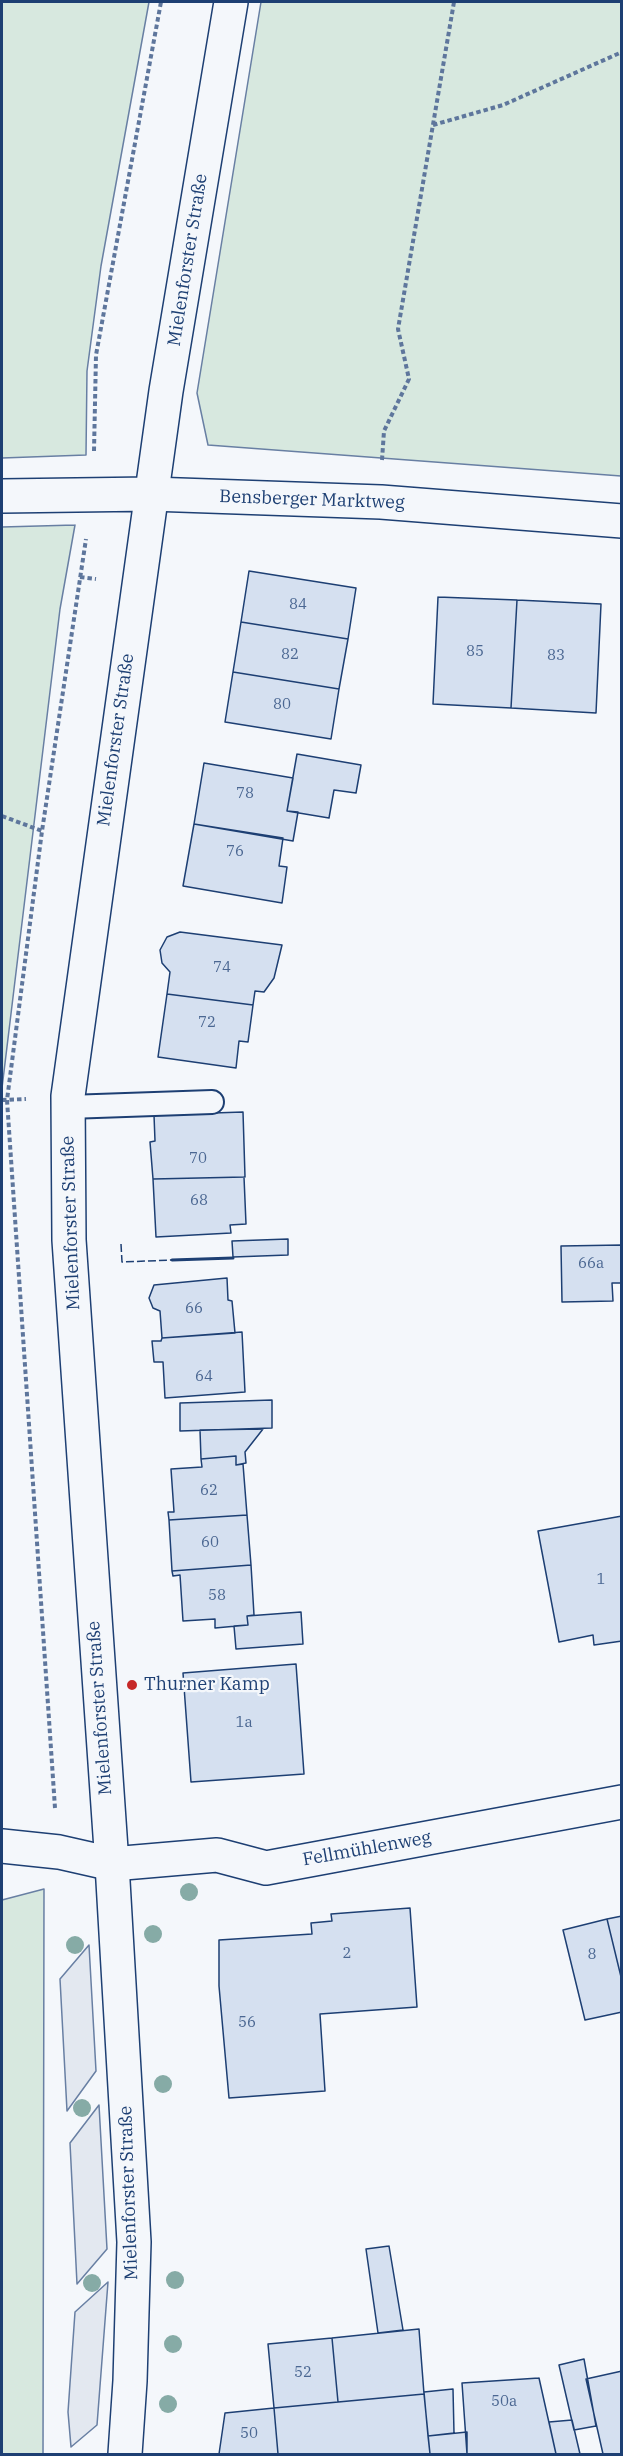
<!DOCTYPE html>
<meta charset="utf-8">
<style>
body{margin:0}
#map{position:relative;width:623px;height:2456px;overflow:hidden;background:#f4f7fb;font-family:"IBM Plex Serif",serif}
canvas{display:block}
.frame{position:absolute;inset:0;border:3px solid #1d3f73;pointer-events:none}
</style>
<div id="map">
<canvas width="623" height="2456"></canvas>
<div class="frame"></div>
</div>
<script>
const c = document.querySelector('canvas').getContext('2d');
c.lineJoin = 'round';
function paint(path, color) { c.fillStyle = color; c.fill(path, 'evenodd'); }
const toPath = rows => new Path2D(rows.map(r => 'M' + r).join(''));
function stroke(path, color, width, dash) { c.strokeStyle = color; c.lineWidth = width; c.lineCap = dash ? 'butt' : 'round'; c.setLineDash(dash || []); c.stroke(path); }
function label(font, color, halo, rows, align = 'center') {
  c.font = font + ' "IBM Plex Serif",serif'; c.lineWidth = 4.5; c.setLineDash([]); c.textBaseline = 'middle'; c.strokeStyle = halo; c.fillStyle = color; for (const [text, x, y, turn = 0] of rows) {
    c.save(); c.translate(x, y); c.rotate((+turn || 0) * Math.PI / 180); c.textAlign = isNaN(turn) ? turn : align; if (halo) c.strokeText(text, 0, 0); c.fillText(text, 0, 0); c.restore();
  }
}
const green = toPath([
 [2,2,149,2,101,266,87,371,86,455,2,458,2,2],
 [261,2,621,2,621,476,208,445,197,393,261,2],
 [75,525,60,609,2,1088,2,527,75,525],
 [44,1889,43,2454,2,2454,2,1900,44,1889]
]);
paint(green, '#d7e8df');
stroke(green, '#687fa3', 1.5);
const parking = toPath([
 [89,1945,96,2071,67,2111,60,1979,89,1945],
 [99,2105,107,2249,77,2284,70,2143,99,2105],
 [108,2282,97,2425,71,2447,68,2412,75,2312,108,2282]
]);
paint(parking, '#e3e8f0');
stroke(parking, '#687fa3', 1.5);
const building = toPath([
 [249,571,356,588,348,639,241,622,249,571],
 [438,597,517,600,511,708,433,704,438,597],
 [517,600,601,604,596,713,511,708,517,600],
 [241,622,348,639,339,689,233,672,241,622],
 [233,672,339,689,331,739,225,722,233,672],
 [297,754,361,765,356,793,334,790,329,818,287,811,297,754],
 [204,763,293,778,287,811,298,812,293,841,194,824,204,763],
 [194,824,283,838,279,866,287,867,282,903,183,886,194,824],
 [180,932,282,945,274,978,264,992,255,991,253,1005,167,994,170,972,162,963,160,950,167,937,180,932],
 [167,994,253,1005,248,1042,239,1041,236,1068,158,1057,167,994],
 [243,1112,245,1177,153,1179,150,1142,155,1141,154,1115,243,1112],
 [244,1177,246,1224,230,1225,231,1233,156,1237,153,1179,244,1177],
 [288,1239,288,1255,233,1257,232,1241,288,1239],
 [622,1245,622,1283,612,1283,613,1301,562,1302,561,1246,622,1245],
 [227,1278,228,1300,232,1301,235,1333,162,1338,160,1311,153,1308,149,1298,154,1285,227,1278],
 [242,1332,245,1392,165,1398,163,1362,154,1362,152,1341,161,1341,162,1338,242,1332],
 [272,1400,272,1428,180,1431,180,1403,272,1400],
 [263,1429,245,1452,246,1463,236,1465,236,1456,201,1459,200,1430,263,1429],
 [236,1456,236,1465,243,1464,247,1515,169,1520,168,1512,174,1512,171,1469,202,1467,201,1459,236,1456],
 [247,1515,251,1565,172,1571,169,1520,247,1515],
 [622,1516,622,1641,594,1645,593,1635,559,1642,538,1531,622,1516],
 [251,1565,254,1615,247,1616,248,1625,215,1628,215,1619,183,1621,180,1575,173,1576,172,1571,251,1565],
 [301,1612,303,1644,236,1649,234,1626,248,1625,247,1616,301,1612],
 [296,1664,304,1774,191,1782,183,1673,296,1664],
 [410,1908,417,2007,320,2014,325,2091,229,2098,219,1986,219,1940,312,1934,311,1923,332,1921,331,1914,410,1908],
 [622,1916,622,1981,607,1919,622,1916],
 [607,1919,622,1981,622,2012,585,2020,563,1930,607,1919],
 [389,2246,403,2330,378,2333,366,2249,389,2246],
 [419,2329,424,2394,338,2402,332,2338,419,2329],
 [332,2338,338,2402,274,2408,268,2344,332,2338],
 [584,2359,596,2426,574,2430,559,2365,584,2359],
 [622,2371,622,2454,603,2454,586,2379,622,2371],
 [539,2378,556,2454,467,2454,462,2383,539,2378],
 [453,2389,454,2433,428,2436,424,2392,453,2389],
 [424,2394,430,2454,278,2454,274,2408,424,2394],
 [274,2408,278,2454,219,2454,225,2413,274,2408],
 [572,2420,580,2454,556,2454,549,2422,572,2420],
 [467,2432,467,2454,430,2454,428,2436,467,2432]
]);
paint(building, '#d5e0f0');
stroke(building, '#1d3f73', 1.5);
const service = toPath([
 [68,1107,212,1102]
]);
const minor = toPath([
 [151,494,381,502,622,521],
 [2,1846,59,1852,112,1864,217,1855,266,1868,622,1802]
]);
const tertiary = toPath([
 [2,496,151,494],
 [125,2454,130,2381,134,2242,112,1864,69,1240,68,1096,166,391,231,2]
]);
stroke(service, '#1d3f73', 26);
stroke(minor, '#1d3f73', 36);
stroke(tertiary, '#1d3f73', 36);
stroke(toPath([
 [433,125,503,105,622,52],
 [94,451,96,355,161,2],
 [382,460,384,431,409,379,398,329,454,2],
 [80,577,96,579],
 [2,816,42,831],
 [2,1100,26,1099],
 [55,1808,7,1100,42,831,86,539]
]), '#5e769c', 4, [4.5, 3]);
stroke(service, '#f4f7fb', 22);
stroke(minor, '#f4f7fb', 33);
stroke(tertiary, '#f4f7fb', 33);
stroke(toPath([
 [121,1244,122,1262,172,1260]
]), '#1d3f73', 1.5, [8, 3]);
stroke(toPath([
 [172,1260,233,1258]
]), '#1d3f73', 3);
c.fillStyle = '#86aba6';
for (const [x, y] of [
 [189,1892],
 [153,1934],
 [75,1945],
 [163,2084],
 [82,2108],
 [175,2280],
 [92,2283],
 [173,2344],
 [168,2404]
]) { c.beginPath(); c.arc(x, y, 9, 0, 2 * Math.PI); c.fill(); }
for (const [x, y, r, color] of [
 [132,1685,6,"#c62828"]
]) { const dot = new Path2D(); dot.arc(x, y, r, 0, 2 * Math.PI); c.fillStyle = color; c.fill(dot); stroke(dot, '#f4f7fb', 2); }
label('15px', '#4b6792', null, [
 ["84",298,605],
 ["85",475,652],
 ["82",290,655],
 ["83",556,656],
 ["80",282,705],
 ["78",245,794],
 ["76",235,852],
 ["74",222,968],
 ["72",207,1023],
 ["70",198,1159],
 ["68",199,1201],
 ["66a",591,1264],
 ["66",194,1309],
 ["64",204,1377],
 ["62",209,1491],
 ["60",210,1543],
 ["1",601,1580],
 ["58",217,1596],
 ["1a",244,1723],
 ["2",347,1954],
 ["8",592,1955],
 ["56",247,2023],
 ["52",303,2373],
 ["50a",504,2402],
 ["50",249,2434]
]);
label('18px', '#1d3f73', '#f4f7fb', [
 ["Mielenforster Straße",188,260,-81],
 ["Bensberger Marktweg",312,500,2],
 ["Mielenforster Straße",116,740,-82],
 ["Mielenforster Straße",71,1223,-92],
 ["Mielenforster Straße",100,1708,-94],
 ["Fellmühlenweg",367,1849,-10],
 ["Mielenforster Straße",129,2193,-92]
]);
label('18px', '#1d3f73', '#f4f7fb', [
 ["Thurner Kamp",144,1685]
], 'left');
</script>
